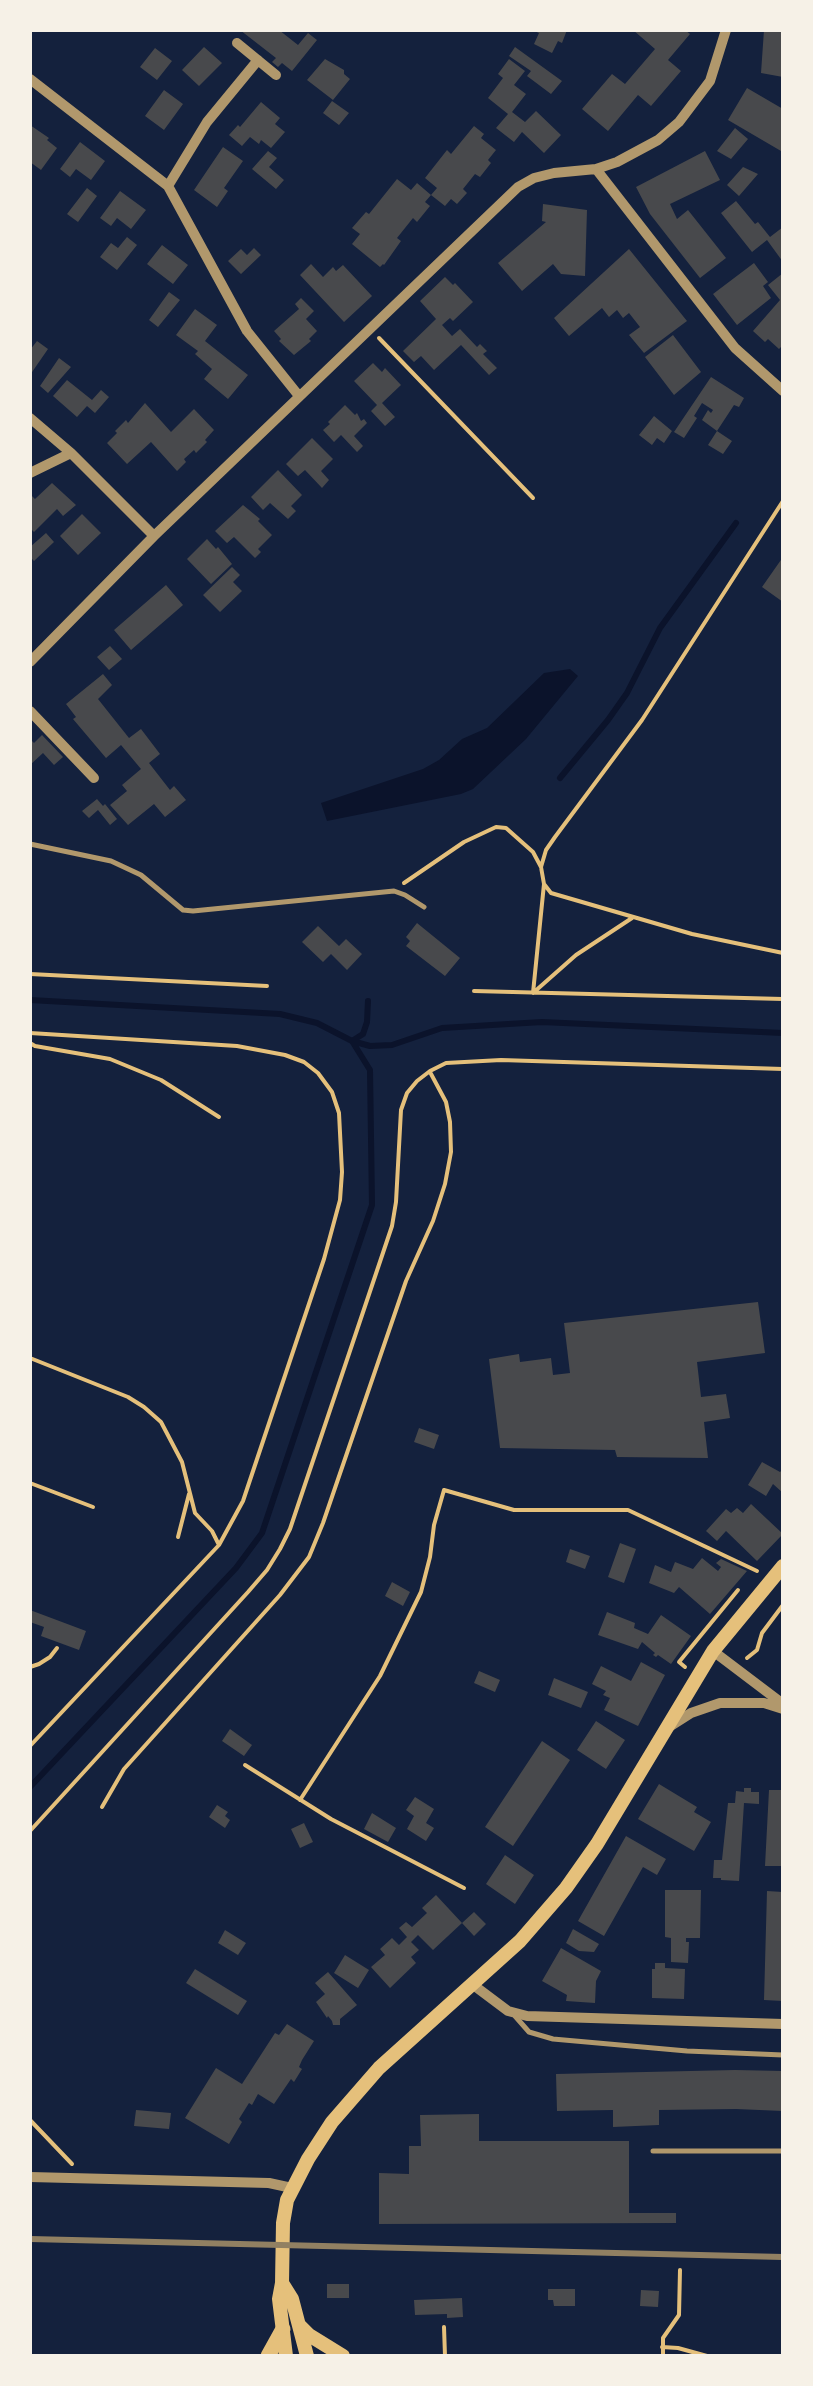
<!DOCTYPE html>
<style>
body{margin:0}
#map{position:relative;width:813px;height:2386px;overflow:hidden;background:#14213d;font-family:Roboto,sans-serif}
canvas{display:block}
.frame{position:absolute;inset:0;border:32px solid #f6f1e7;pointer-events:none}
</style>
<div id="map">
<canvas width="813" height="2386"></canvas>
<div class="frame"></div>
</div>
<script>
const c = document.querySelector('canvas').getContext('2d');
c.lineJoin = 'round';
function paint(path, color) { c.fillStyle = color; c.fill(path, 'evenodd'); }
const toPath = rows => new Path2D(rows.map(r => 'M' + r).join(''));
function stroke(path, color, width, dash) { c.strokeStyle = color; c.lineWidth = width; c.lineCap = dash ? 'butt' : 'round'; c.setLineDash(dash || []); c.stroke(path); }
paint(toPath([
 [570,669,578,676,526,739,473,789,461,794,327,821,321,803,423,769,439,760,462,739,487,728,544,673]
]), '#0b132b');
stroke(toPath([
 [560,778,608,720,627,693,660,628,736,523],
 [30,1000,280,1014,317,1023,352,1041,370,1046,392,1045,442,1028,542,1022,783,1033],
 [352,1041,363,1034,367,1022,368,1001],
 [30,1787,236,1568,262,1533,372,1205,370,1070,352,1041]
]), '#0b132b', 6);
paint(toPath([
 [240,30,279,30,298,45,308,33,317,40,292,71,282,63,278,67,272,62,276,58],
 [532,30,567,30,562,43,558,41,552,53,534,44,539,33],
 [633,30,685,30,690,34,668,60,681,71,651,106,638,95,608,131,582,109,612,74,625,84,655,49],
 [764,30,783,30,783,77,761,73],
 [204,47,222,63,199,86,182,70],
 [515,47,562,81,551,94,527,76,531,71,509,56],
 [155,48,172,61,157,80,140,67],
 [325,59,344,70,344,74,350,79,333,100,307,80],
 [509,59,525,71,514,85,526,94,512,112,525,122,536,111,561,135,544,153,522,132,514,142,496,128,508,114,488,98,503,78,498,74],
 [747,88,783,109,781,151,728,120],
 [164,90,183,104,164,130,145,116],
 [332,101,349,113,339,125,323,113],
 [261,102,280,118,275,124,285,132,271,148,261,140,259,144,250,137,242,146,229,135,238,125,240,127],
 [30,125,49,138,47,140,57,148,41,170,30,162],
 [474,126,484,134,481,138,496,150,488,160,491,163,480,177,475,174,463,189,467,193,457,204,451,199,445,206,431,195,437,188,425,178,447,150,451,154],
 [735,128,748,139,731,159,717,151],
 [80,142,105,161,91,180,76,169,70,177,60,169],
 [223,147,243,161,224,188,228,191,217,207,194,190],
 [268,151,277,158,269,167,284,180,276,189,252,169],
 [705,151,720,180,670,204,677,219,688,210,726,258,700,278,650,214,636,187],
 [743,167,758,174,739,196,727,185],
 [397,179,411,190,417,183,431,195,425,202,430,206,417,222,413,218,397,238,401,241,384,265,383,264,380,267,352,244,360,234,352,228,366,212,369,214],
 [87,188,97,196,78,222,67,214],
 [120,191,146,210,131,229,117,218,111,226,100,218],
 [736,201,755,224,758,222,770,237,783,227,783,262,767,240,752,252,721,213],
 [543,204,587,210,585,276,561,274,553,264,522,291,498,263,546,222,542,221],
 [127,237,137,245,117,270,100,257,111,243,118,248],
 [162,245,188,265,173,284,147,264],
 [254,248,261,255,241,274,228,261,241,249,247,255],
 [629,249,687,321,644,353,629,335,640,327,629,313,623,318,617,310,609,317,602,308,569,336,554,318],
 [754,263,768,282,763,286,771,298,737,325,713,294],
 [311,264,323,277,333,267,336,271,343,265,372,296,344,322,300,275],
 [783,273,783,345,779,349,768,339,765,342,753,331,780,300,768,285],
 [445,277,453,285,455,283,473,302,453,321,450,318,442,325,452,336,460,329,477,347,480,344,487,351,483,354,497,368,489,375,461,345,434,370,421,356,414,362,403,351,436,319,420,301],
 [169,292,180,300,158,327,149,320],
 [301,298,314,311,306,319,317,331,309,339,311,341,294,355,279,341,281,339,274,331,299,309,295,304],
 [195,309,217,325,205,341,248,375,228,399,204,379,212,369,195,354,198,351,176,335],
 [673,335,701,372,674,395,645,357],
 [37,341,48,349,30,375,30,350],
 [59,358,71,367,48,393,40,386],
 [373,363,382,372,385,368,401,385,382,403,395,417,385,426,371,411,377,405,354,381],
 [711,377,744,398,739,407,734,405,717,431,702,420,708,410,711,413,713,410,702,403,694,416,697,418,684,438,674,432],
 [67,380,92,400,101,390,109,397,95,413,87,406,77,417,53,396],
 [145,403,171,432,194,409,214,430,205,440,207,442,196,453,194,450,184,459,186,462,177,471,151,442,127,464,107,443,117,433,115,431,126,420,128,423],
 [345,405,355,415,357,413,361,421,364,419,367,423,354,436,363,446,357,452,341,435,334,442,323,430,330,424,328,422],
 [654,416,672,431,664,443,657,438,652,445,639,435],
 [717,431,732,441,723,454,708,445],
 [312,438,333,459,321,471,329,480,322,488,305,470,298,476,286,464],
 [278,470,302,495,291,506,296,511,288,519,270,503,263,510,251,497],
 [52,483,76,505,63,516,57,509,34,532,30,528,30,494,35,499],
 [243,505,260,519,258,521,272,535,258,549,261,552,255,558,234,537,227,543,215,531],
 [82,514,101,533,78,555,60,536],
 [46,533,54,542,34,561,30,557,30,547],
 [207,539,216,549,218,547,232,564,211,584,187,559],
 [783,557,783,602,762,587],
 [232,567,240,575,233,582,242,591,220,612,203,595],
 [166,585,183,605,131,650,114,630],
 [110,646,122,659,109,670,97,657],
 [103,674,112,685,98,699,129,738,141,729,160,754,149,763,170,790,174,786,186,800,165,817,154,804,128,825,110,805,127,791,122,785,141,769,121,745,106,758,73,719,76,717,66,704],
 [42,735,63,757,54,765,43,753,30,765,30,739,34,743],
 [97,799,103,806,105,804,117,819,110,825,98,810,89,818,82,811],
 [417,923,460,958,445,976,406,946,410,941,406,937],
 [318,926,339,946,346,939,362,954,347,970,331,954,323,962,302,942],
 [758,1302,765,1353,697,1362,701,1397,726,1394,730,1418,704,1422,708,1458,617,1457,615,1450,500,1448,489,1359,519,1354,520,1362,551,1358,553,1375,570,1373,564,1323],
 [419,1428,439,1435,434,1449,414,1442],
 [762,1462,780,1472,783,1469,783,1493,773,1484,766,1496,748,1485],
 [751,1504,783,1534,757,1561,726,1531,717,1541,706,1531,726,1509,731,1513,737,1508,743,1513],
 [620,1543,636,1549,624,1583,608,1577],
 [570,1549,590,1556,585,1569,566,1562],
 [702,1558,718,1571,721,1567,716,1563,721,1559,747,1571,710,1614,679,1587,674,1593,649,1583,655,1565,671,1572,675,1562,693,1569],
 [392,1582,410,1592,403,1606,385,1596],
 [30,1610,86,1631,79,1650,41,1636,44,1627,30,1622],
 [607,1612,635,1623,634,1628,648,1634,661,1615,691,1636,671,1664,658,1655,656,1657,653,1655,655,1653,642,1642,638,1649,598,1635],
 [641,1662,665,1675,638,1726,604,1710,610,1698,603,1695,606,1691,592,1684,601,1666,631,1681],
 [479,1671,500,1680,495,1692,474,1683],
 [554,1678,588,1692,581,1708,548,1695],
 [596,1721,625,1740,606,1769,577,1750],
 [230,1729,252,1745,244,1756,222,1741],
 [542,1741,570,1760,513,1846,485,1827],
 [659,1784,697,1807,694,1812,711,1822,694,1851,638,1819],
 [744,1788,751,1788,751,1792,759,1792,759,1804,744,1803,739,1881,721,1880,721,1878,713,1878,714,1860,722,1860,728,1803,735,1803,736,1791,744,1792],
 [769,1790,783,1790,783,1866,765,1866],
 [415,1797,434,1809,426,1823,434,1828,426,1841,407,1829,414,1816,406,1810],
 [217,1805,228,1812,225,1816,230,1820,225,1828,209,1817],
 [372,1813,396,1828,388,1842,364,1829],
 [304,1823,313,1842,300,1848,291,1829],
 [626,1836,666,1859,657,1875,643,1867,604,1936,578,1921],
 [505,1855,534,1875,515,1904,486,1884],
 [665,1890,701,1890,700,1938,686,1938,686,1942,689,1942,688,1963,671,1962,671,1938,665,1937],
 [767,1891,783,1892,783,2001,764,2000],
 [436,1895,462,1923,433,1950,418,1935,411,1942,419,1950,411,1957,416,1963,390,1988,371,1967,385,1955,380,1949,392,1938,399,1945,407,1937,399,1928,406,1922,412,1927,427,1913,422,1908],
 [474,1912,486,1924,474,1936,462,1923],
 [573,1929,599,1944,594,1952,579,1951,566,1943],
 [225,1930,246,1943,238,1955,218,1943],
 [561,1948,601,1971,596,1981,595,2003,566,2001,567,1995,542,1981],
 [345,1955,369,1970,358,1988,334,1973],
 [655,1963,665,1963,665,1968,685,1969,684,1999,652,1998,652,1969,655,1969],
 [195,1969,247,2001,238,2015,186,1983],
 [328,1972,357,2005,340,2019,340,2025,333,2025,332,2021,328,2016,327,2018,316,2002,325,1994,315,1983],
 [287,2024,314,2041,302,2060,299,2067,302,2069,294,2082,291,2079,274,2104,258,2094,252,2105,249,2103,239,2119,242,2122,229,2144,185,2118,216,2068,242,2084,275,2033,279,2035],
 [735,2070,783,2071,783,2111,736,2109,659,2110,659,2125,613,2127,613,2110,557,2111,556,2074],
 [136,2110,171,2113,169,2129,134,2126],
 [479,2114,479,2141,629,2141,629,2213,676,2213,676,2223,379,2224,379,2173,409,2174,409,2146,421,2146,420,2115],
 [327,2284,349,2284,349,2298,327,2298],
 [548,2289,575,2289,575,2306,554,2306,553,2300,548,2300],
 [641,2290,659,2291,658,2307,640,2306],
 [462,2298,463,2317,447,2318,447,2314,415,2315,414,2300]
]), '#48494c');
stroke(toPath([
 [379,338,533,498],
 [541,867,546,850,555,837,642,720,783,501],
 [404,883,464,842,496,827,506,828,533,852,541,867,544,884,551,893,692,934,783,953],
 [30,974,267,986],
 [474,991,783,999],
 [533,993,576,955,632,918],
 [533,993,544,884],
 [30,1033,237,1046,285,1055,304,1062,318,1073,332,1092,339,1113,342,1172,340,1200,324,1259,243,1501,219,1545,30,1746],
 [30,1043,35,1046,110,1059,161,1080,219,1117],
 [30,1358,128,1397,144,1407,161,1422,182,1462,195,1513,212,1531,219,1545],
 [30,1483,93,1507],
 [178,1537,189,1494],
 [747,1658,757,1650,762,1633,783,1605],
 [30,1667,39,1664,50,1657,57,1648],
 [685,1667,679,1662,738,1590],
 [245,1765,331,1819,464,1888],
 [300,1800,380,1676,421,1592,430,1557,434,1525,444,1490,514,1510,628,1510,757,1571],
 [102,1807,124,1769,280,1595,309,1557,323,1523,406,1281,433,1221,445,1184,451,1152,450,1122,446,1102,430,1072],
 [30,1831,248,1592,267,1570,280,1549,290,1529,392,1226,396,1202,401,1110,407,1093,417,1081,430,1071,446,1063,501,1060,783,1069],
 [30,2120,72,2164],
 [444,2327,445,2356],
 [662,2347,678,2348,707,2356],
 [663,2354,663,2338,679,2315,680,2270]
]), '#e5c07b', 4);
stroke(toPath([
 [30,844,111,861,141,875,183,910,193,911,394,891,405,895,424,907],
 [515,2016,529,2032,553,2039,687,2051,783,2055],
 [653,2151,783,2151]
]), '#b1986c', 5);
stroke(toPath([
 [237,43,276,75],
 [30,79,168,186,247,331,299,396],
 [596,169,735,348,783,391],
 [168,186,207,122,258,60],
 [30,418,71,453,154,536],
 [30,473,71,453],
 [30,662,154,536,518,187,534,178,554,173,596,169,617,162,658,140,679,122,710,81,726,30],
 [30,711,94,778],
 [713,1651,783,1704],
 [669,1727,691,1713,720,1703,764,1703,783,1709],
 [472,1984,508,2011,527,2016,783,2024],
 [30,2177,269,2183,292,2188]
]), '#b1986c', 10);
stroke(toPath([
 [282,2283,292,2299,307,2356],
 [299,2325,309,2335,343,2356],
 [286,2356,279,2299,282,2283,283,2223,287,2200,308,2159,332,2122,379,2068,520,1941,566,1888,597,1844,713,1651,783,1566]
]), '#e5c07b', 14);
stroke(toPath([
 [268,2356,283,2329]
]), '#e5c07b', 15);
stroke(toPath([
 [30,2239,783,2257]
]), '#918062', 6);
</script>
